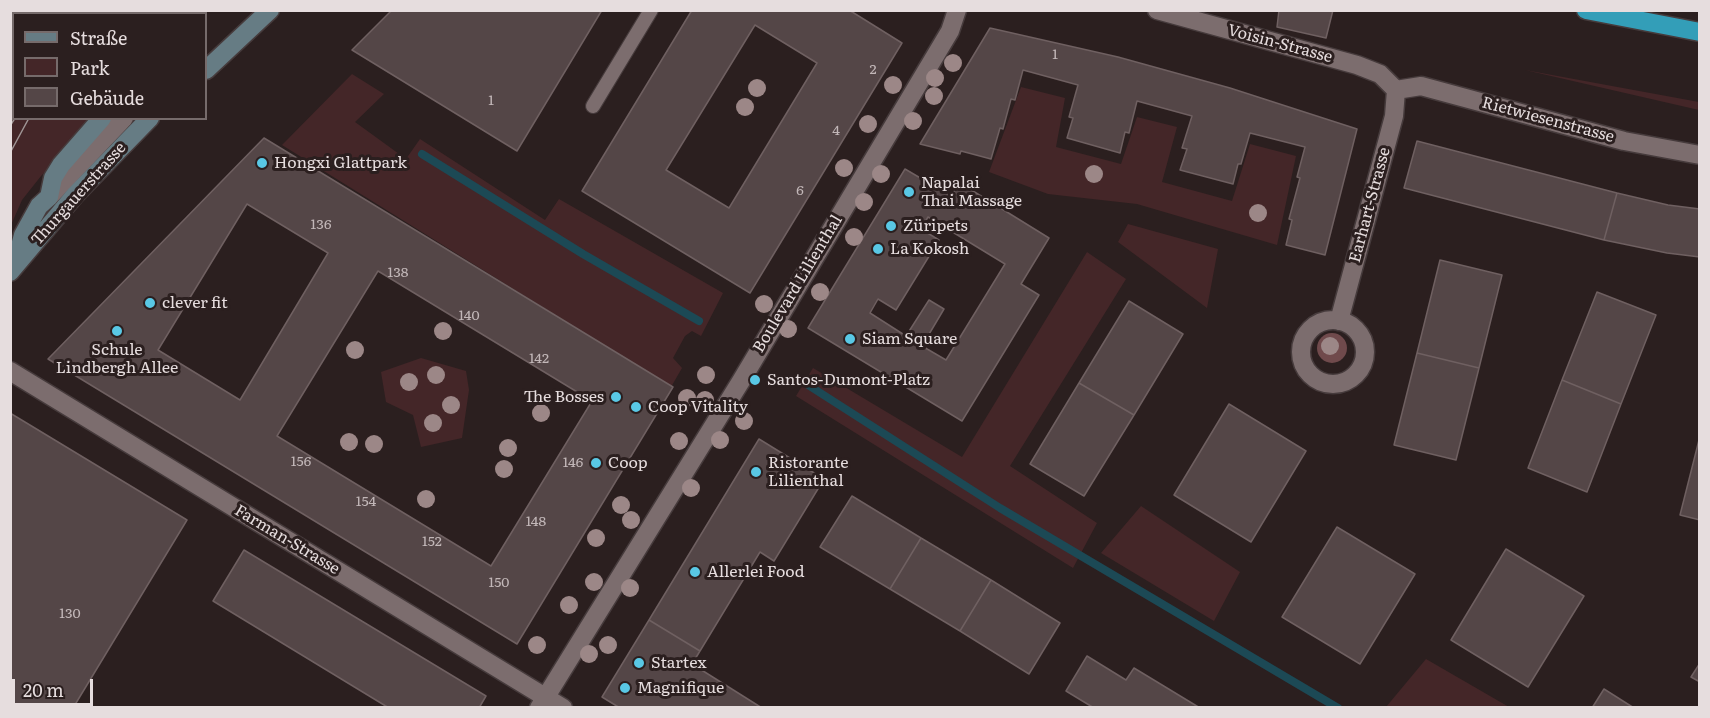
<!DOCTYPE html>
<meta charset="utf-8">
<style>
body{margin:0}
#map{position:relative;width:1710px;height:718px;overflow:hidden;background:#2b1f1f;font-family:Literata,serif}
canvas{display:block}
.frame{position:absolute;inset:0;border:12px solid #e6ddde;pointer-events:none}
.legend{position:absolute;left:12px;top:12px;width:195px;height:108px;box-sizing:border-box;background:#2b1f1f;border:2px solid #766b6b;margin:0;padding:8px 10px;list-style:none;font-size:18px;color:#e6ddde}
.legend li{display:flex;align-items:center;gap:12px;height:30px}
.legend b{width:30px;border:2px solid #766b6b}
.scale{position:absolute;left:12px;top:679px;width:81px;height:27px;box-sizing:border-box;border:3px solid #e6ddde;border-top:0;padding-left:8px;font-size:18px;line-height:21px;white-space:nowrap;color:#e6ddde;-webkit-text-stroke:4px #2b1f1f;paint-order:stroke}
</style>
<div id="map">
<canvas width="1710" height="718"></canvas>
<div class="frame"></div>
<ul class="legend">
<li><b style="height:8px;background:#667c84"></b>Straße</li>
<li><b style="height:16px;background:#442628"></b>Park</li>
<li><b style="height:16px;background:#544647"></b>Gebäude</li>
</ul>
<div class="scale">20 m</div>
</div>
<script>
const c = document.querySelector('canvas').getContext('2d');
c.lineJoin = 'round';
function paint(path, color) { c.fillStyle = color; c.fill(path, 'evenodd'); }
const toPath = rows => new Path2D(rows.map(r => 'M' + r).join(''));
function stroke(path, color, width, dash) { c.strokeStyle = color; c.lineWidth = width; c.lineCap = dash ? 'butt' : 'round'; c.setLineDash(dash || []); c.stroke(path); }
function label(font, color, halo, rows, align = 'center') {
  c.font = font + ' Literata,serif'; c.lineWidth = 6; c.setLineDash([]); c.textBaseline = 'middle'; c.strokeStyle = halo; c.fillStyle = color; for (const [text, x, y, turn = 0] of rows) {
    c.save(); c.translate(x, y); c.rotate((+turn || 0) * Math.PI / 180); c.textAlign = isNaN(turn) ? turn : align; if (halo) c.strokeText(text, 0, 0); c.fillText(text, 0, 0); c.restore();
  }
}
paint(toPath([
 [1525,70,1699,102,1699,110],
 [352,74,384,94,355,122,406,159,420,139,545,220,559,199,723,293,701,336,692,331,685,336,673,358,682,368,671,387,282,145],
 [1021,87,1065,98,1056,147,1121,164,1137,117,1177,127,1162,182,1232,201,1250,144,1296,156,1277,245,1137,204,1048,194,989,172],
 [13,98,14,118,96,119,41,176,22,200,11,225,11,101],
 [1128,224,1218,249,1207,308,1118,242],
 [1087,252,1126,279,1010,466,1097,523,1073,568,796,396,813,368,962,457],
 [421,358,466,371,469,390,462,438,421,447,413,415,386,402,381,372],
 [1141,506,1240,572,1214,621,1101,553],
 [1426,659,1509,707,1386,707]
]), '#442628');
paint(toPath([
 '1317 348a15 15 0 1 1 30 0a15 15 0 1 1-30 0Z'
]), '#704a4c');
stroke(toPath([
 [422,154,583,254,699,321],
 [808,385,1000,508,1338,708]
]), '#1c4955', 8);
const building = toPath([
 [392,10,602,10,517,151,352,50,392,10],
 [692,10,849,10,902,43,750,293,582,191,692,10],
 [755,25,817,63,729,208,666,170,755,25],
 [1279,10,1333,10,1326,38,1277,27,1279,10],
 [990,28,1118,57,1230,88,1357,129,1325,255,1286,245,1292,220,1289,219,1300,178,1297,177,1305,147,1250,133,1241,164,1238,164,1233,184,1180,170,1187,149,1182,148,1192,116,1137,101,1129,133,1125,132,1120,153,1067,138,1073,118,1069,117,1078,85,1023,70,1015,100,1011,99,1003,129,1000,128,991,159,961,151,960,154,920,144,990,28],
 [264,138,673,387,517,644,48,359,264,138],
 [247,204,328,253,240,400,158,350,247,204],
 [378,271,592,401,491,566,277,436,378,271],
 [1417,141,1617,193,1604,240,1404,188,1417,141],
 [905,169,951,196,960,183,1049,238,1021,284,1039,295,962,421,808,328,905,169],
 [928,217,1005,264,946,360,922,346,944,309,929,300,906,336,870,313,878,299,896,310,939,240,921,229,928,217],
 [1617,193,1668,205,1700,209,1700,257,1667,253,1604,240,1617,193],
 [1440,260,1502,275,1479,368,1417,353,1440,260],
 [1597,292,1656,315,1621,404,1562,380,1597,292],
 [1129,301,1183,334,1134,415,1079,383,1129,301],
 [1417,353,1479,368,1456,460,1394,445,1417,353],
 [1562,380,1621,404,1587,492,1528,468,1562,380],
 [1079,383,1134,415,1084,496,1030,464,1079,383],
 [1229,404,1306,451,1251,542,1174,495,1229,404],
 [10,413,187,520,73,708,10,708,10,413],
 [1700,436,1700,520,1680,515,1700,436],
 [759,439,824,479,774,561,760,552,700,651,649,620,759,439],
 [852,496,921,538,890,589,820,547,852,496],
 [1337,527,1415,574,1360,664,1282,617,1337,527],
 [921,538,991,580,960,631,890,589,921,538],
 [1506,549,1584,596,1528,687,1451,640,1506,549],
 [244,550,486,696,479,708,389,708,213,601,244,550],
 [991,580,1060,623,1029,674,960,631,991,580],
 [649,620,700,651,692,664,762,708,620,708,602,697,649,620],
 [1087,656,1126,680,1134,668,1200,708,1094,708,1066,691,1087,656],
 [1700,663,1700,682,1691,677,1700,663],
 [1604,689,1634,708,1592,708,1604,689]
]);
paint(building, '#544647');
stroke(building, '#6f6061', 1.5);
const lane = toPath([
 [593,106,651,10]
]);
const street = toPath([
 [18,10,19,14],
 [113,10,118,14],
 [1157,10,1357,65,1380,74,1396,90],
 [1396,90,1421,86,1624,141,1700,155],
 [49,197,124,118],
 '1301 352a32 32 0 1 1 64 0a32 32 0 1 1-64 0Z',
 [1339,321,1394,116,1396,90],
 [10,371,563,708],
 [539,708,741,381,950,31,957,10]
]);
const secondary = toPath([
 [167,14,178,10],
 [206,70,270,10],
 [10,77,14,75],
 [16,261,23,235,39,206,49,197,53,178,61,165,102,118],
 [10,272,75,195,150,118]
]);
const highway = toPath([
 [1586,10,1700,32]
]);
stroke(lane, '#463b3c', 16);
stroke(street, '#463b3c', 21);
stroke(secondary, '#463b3c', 21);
stroke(highway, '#463b3c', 21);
stroke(lane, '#7c6d6e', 14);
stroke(street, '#7c6d6e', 18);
stroke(secondary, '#667c84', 18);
stroke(highway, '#339eb8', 18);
stroke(toPath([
 [75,14,76,10],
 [88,14,90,10],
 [10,126,15,118],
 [10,153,29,118]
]), '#9f9595', 1.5);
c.fillStyle = '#9c8787';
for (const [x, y] of [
 [953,63],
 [935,78],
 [893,85],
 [757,88],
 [934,96],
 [745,107],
 [913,121],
 [868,124],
 [844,168],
 [881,174],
 [1094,174],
 [864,202],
 [1258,213],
 [854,237],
 [820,292],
 [764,304],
 [788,329],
 [443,331],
 [1330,346],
 [355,350],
 [436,375],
 [706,375],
 [409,382],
 [687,398],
 [705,400],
 [451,405],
 [541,413],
 [744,421],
 [433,423],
 [720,440],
 [679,441],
 [349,442],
 [374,444],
 [508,448],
 [504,469],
 [691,488],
 [426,499],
 [621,505],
 [631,520],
 [596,538],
 [594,582],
 [630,588],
 [569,605],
 [537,645],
 [608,645],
 [589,654]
]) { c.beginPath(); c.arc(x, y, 9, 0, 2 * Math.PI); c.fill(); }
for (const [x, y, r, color] of [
 [262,163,6,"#59c8e5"],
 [909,192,6,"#59c8e5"],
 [891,226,6,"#59c8e5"],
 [878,249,6,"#59c8e5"],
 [150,303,6,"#59c8e5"],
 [117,331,6,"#59c8e5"],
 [850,339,6,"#59c8e5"],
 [755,380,6,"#59c8e5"],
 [616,397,6,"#59c8e5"],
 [636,407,6,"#59c8e5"],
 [596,463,6,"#59c8e5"],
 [756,472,6,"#59c8e5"],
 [695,572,6,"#59c8e5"],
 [639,663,6,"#59c8e5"],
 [625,688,6,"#59c8e5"]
]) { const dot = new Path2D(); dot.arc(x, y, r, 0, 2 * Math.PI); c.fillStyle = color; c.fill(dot); stroke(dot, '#2b1f1f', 2); }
label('14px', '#c2b7b8', null, [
 ["1",1055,55],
 ["2",873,70],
 ["1",491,101],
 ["4",836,131],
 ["6",800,191],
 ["136",321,225],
 ["138",398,273],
 ["140",469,316],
 ["142",539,359],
 ["156",301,462],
 ["146",573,463],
 ["154",366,502],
 ["148",536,522],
 ["152",432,542],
 ["150",499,583],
 ["130",70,614]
]);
label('16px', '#e6ddde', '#2b1f1f', [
 ["Voisin-Strasse",1280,44,15],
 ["Rietwiesenstrasse",1548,120,15],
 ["Thurgauerstrasse",79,194,-48],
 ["Earhart-Strasse",1370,205,-75],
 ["Boulevard Lilienthal",798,284,-59],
 ["Farman-Strasse",287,540,31]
]);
label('16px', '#e6ddde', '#2b1f1f', [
 ["Hongxi Glattpark",274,163],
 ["Napalai",921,183],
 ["Thai Massage",921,201],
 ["Züripets",903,226],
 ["La Kokosh",890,249],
 ["clever fit",162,303],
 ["Siam Square",862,339],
 ["Schule",117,350,"center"],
 ["Lindbergh Allee",117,368,"center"],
 ["Santos-Dumont-Platz",767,380],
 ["The Bosses",604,397,"right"],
 ["Coop Vitality",648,407],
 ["Coop",608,463],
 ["Ristorante",768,463],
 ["Lilienthal",768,481],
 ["Allerlei Food",707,572],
 ["Startex",651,663],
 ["Magnifique",637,688]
], 'left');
</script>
